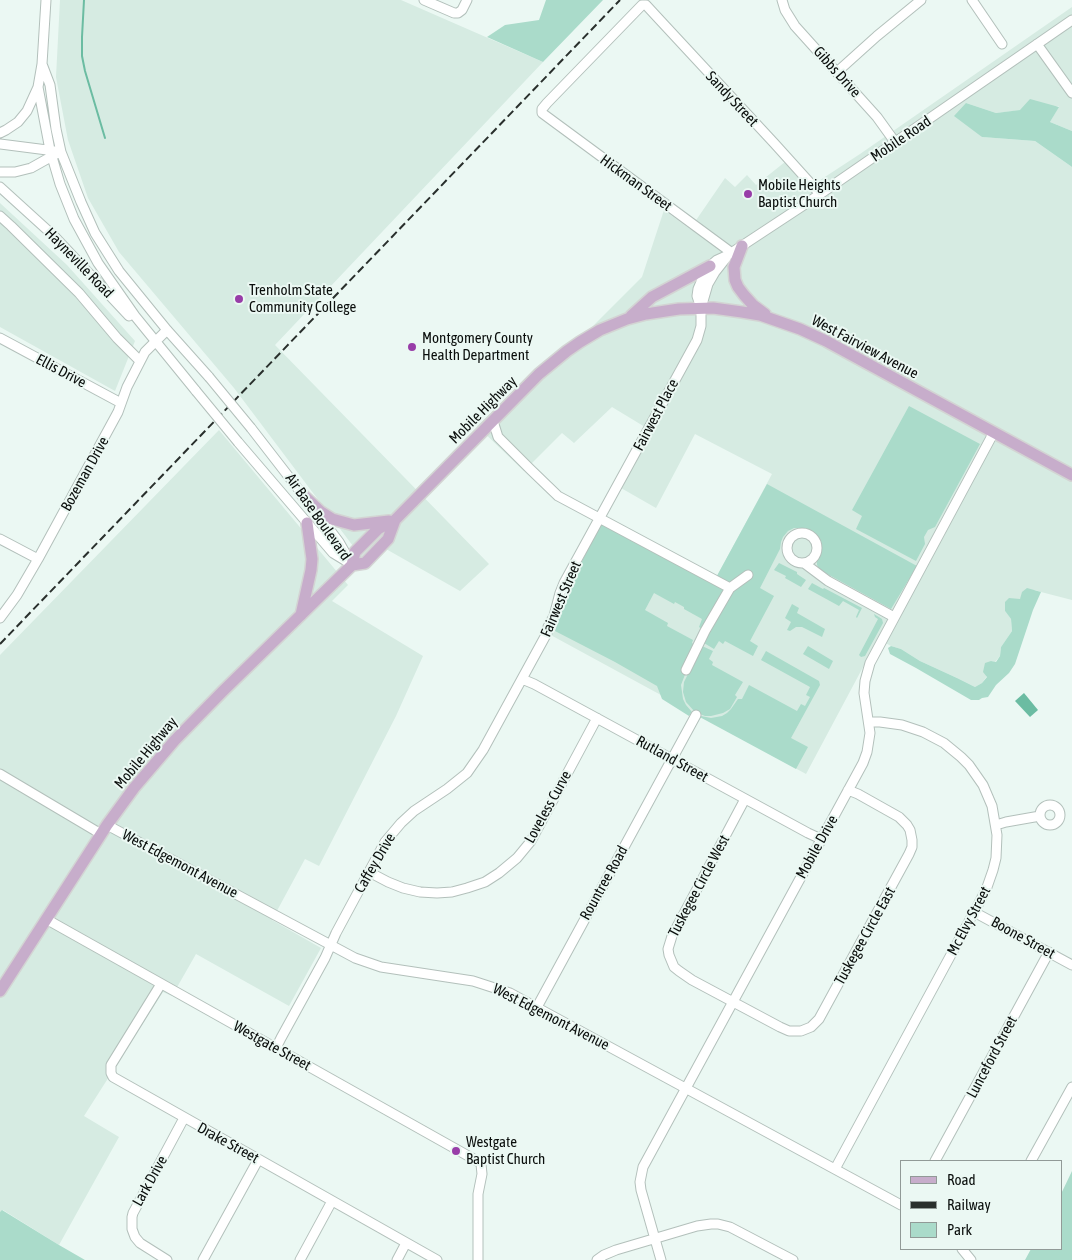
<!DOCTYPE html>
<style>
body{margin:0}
#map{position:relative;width:1072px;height:1260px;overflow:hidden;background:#ebf8f3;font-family:"Asap Condensed",sans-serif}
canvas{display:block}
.legend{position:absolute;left:900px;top:1160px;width:162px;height:90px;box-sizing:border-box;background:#ebf8f3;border:1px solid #919a97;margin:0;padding:6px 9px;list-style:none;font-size:15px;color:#0a0e0c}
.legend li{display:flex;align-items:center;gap:10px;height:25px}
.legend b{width:25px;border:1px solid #919a97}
</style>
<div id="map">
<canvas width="1072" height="1260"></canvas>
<ul class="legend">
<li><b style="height:6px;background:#c7adcb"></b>Road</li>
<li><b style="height:6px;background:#292f2c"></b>Railway</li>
<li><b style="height:14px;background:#aadbca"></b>Park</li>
</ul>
</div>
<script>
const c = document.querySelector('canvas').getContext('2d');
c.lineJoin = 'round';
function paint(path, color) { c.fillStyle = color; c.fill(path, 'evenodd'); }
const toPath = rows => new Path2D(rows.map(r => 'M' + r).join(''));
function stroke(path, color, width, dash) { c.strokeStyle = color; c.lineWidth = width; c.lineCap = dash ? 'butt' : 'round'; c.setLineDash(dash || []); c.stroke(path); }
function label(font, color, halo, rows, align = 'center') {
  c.font = font + ' "Asap Condensed",sans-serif'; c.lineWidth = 4; c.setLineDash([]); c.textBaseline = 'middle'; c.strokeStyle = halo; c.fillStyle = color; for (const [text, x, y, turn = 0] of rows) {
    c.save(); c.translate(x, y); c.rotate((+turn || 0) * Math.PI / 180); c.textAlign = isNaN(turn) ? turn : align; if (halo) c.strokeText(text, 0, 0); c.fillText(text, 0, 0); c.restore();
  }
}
paint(toPath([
 [60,0,401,0,543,62,275,345,489,564,460,591,386,549,368,566,234,388,119,252,88,198,68,140,56,77],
 [1072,7,1072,131,1050,122,1059,106,996,113,966,103,982,137,1035,141,1072,167,1072,600,1041,592,1035,590,1020,599,1015,599,1005,611,1011,619,1012,631,1001,647,1000,656,995,662,991,661,987,676,982,683,975,687,957,678,920,661,901,649,891,646,878,639,806,774,547,633,600,519,715,580,772,474,695,434,656,508,614,484,645,427,612,407,574,443,562,433,524,471,477,426,552,356,590,329,642,277,664,210,690,229,725,178,735,187,747,175,756,185,785,162,808,188,860,154],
 [0,203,67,265,135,341,115,391,0,327],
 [219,430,348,585,332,601,423,656,396,716,319,866,305,859,272,920,321,948,289,1006,196,954,172,996,163,992,84,1116,119,1137,59,1245,3,1210,0,1212,0,655]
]), '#d6ebe2');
paint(toPath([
 [546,0,603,0,543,62,487,37,505,25,539,20],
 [1030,99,1059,107,1050,122,1072,131,1072,167,1035,141,982,137,954,116,966,103,996,113,1020,110],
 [909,406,980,444,935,527,928,530,924,537,925,544,916,561,856,529,862,516,852,510],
 [767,484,917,566,891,609,820,570,817,565,817,561,821,546,818,536,808,529,799,528,794,528,788,531,783,537,781,542,780,549,760,588,774,596,750,641,758,646,753,656,725,641,723,644,719,641,714,649,699,640,705,631,699,627,702,619,684,609,684,607,675,602,674,604,654,593,645,610,668,623,667,626,693,640,692,643,696,646,681,685,683,699,686,705,692,712,689,716,662,699,657,686,615,662,555,631,574,578,599,526,603,524,713,583],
 [779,563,797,572,797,574,806,580,801,587,785,578,786,576,774,570],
 [812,583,823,589,824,588,862,608,857,618,856,617,859,610,843,601,839,606,808,589],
 [1027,588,1041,592,1033,610,1015,664,1009,673,996,685,988,697,982,698,979,700,971,700,916,668,890,654,888,648,891,646,901,649,920,661,957,678,975,687,982,683,987,677,983,672,985,663,991,661,996,662,1000,656,1001,647,1012,631,1011,619,1005,611,1005,602,1009,598,1020,599,1022,592],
 [792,604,799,608,797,613,825,629,822,637,802,627,796,627,790,631,787,630,791,622,785,618],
 [874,614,882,619,883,623,865,656,861,657,859,655,878,619,875,617],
 [702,646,713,651,709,659,713,662,712,665,743,682,735,695,737,697,730,709,723,713,711,716,705,716,695,712,686,702,683,692,684,682],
 [808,646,833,661,829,669,803,654],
 [766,651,819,681,820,685,791,738,808,747,796,769,696,715,711,718,722,716,727,713,731,709,738,699,742,699,749,685,797,711,801,704,805,706,810,697,806,695,810,687,761,660],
 [1072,1171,1072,1260,1025,1260,1031,1249,1061,1249,1061,1194],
 [2,1210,59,1245,85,1260,0,1260,0,1212]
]), '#aadbca');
paint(toPath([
 [1024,693,1038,710,1030,717,1015,701]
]), '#6bbca2');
stroke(toPath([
 [84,0,82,37,82,56,85,71,105,138]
]), '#6bbca2', 2);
const minor = toPath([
 [46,0,42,64,38,87,50,150,60,184,74,219,98,263,135,316,196,391],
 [424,0,454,13,458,13,462,10,467,0],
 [782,0,785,10,795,26,877,117,895,142],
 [972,0,1002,44],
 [1037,44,1072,93],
 [42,64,50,85,56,129,61,152,81,202,95,233,119,271,167,330,209,377],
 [837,72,877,36,921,0],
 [0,133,6,130,18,122,27,111,38,87],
 [0,144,55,151],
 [0,172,15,172,31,168,56,154],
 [0,187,55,237,129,316],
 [0,216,11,226,79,293,117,338,140,361],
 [732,253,542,113,542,109,547,103,642,5,646,5,658,18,774,143,820,194],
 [701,308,708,284,715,272,726,258],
 [0,338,121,403],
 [493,421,498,437,530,469,558,496,730,588],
 [251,428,306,499],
 [238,442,333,553,351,564],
 [314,509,339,542,352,565],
 '787 548a15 15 0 1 1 30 0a15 15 0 1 1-30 0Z',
 [0,539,38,559],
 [804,563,828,581,894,617],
 [0,618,17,595,38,559,118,412,127,387,145,352,167,330],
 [686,670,705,631,730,588,748,575],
 [522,679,534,684,808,833,821,839],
 [0,774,101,834],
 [745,799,672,936,668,949,669,955,674,967,679,971,692,980,780,1027,789,1031,801,1031,811,1027,819,1019,909,854,912,847,912,840,910,830,907,825,899,817,858,794,848,790],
 '1040 815a10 10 0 1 1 20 0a10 10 0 1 1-20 0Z',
 [107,825,355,958,381,967,473,981,510,993,901,1205],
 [996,825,1006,822,1040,816],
 [369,872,388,882,403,888,420,892,437,893,452,892,467,888,485,882,499,873,517,858,531,841,597,718],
 [974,912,1072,965],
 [46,919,479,1162,481,1164,482,1174,478,1194,478,1260],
 [161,984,111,1065,111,1073,113,1077,437,1260],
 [537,1007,696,715],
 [276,1048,281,1038,325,958,336,933,385,842,401,823,414,811,447,789,467,773,483,750,547,633,548,627,554,616,560,593,564,583,697,340,701,326,701,308,697,296,698,289,704,275,710,266,717,260,728,255,810,201,1072,20],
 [935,1161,1049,952],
 [1031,1161,1072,1087],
 [835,1169,986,890,993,870,996,858,997,835,992,806,983,785,969,765,961,757,944,743,923,732,902,725,880,722,869,722],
 [962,1249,971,1260],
 [167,1260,140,1243,135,1237,132,1229,132,1217,133,1213,184,1118],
 [203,1260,258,1160],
 [300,1260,332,1201],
 [397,1260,406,1243],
 [597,1260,604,1255,616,1250,697,1226,711,1224,718,1224,730,1227,793,1260],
 [661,1260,641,1190,640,1182,643,1167,863,763,867,752,870,733,864,693,865,681,870,663,994,432]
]);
const major = toPath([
 [742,246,734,267,735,280,738,287,744,295,753,305,765,314],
 [631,316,652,297,710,266],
 [303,495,321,512,332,519,354,525,389,521],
 [352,565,365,563,388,539,395,520],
 [301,615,311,570,312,559,307,523],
 [0,991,107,825,134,788,175,740,223,691,352,565,355,552,378,529,395,520,539,374,567,351,580,342,600,330,627,319,646,314,679,309,713,308,742,312,760,315,800,329,826,341,1072,475]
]);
stroke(minor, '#b3c0bb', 11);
stroke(major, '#d3d4d3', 14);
stroke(minor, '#fff', 9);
stroke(major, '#c7adcb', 11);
stroke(toPath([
 [0,644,620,0]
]), '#292f2c', 2, [8, 4]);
const minorBridge = toPath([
 [209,377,251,428],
 [196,391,238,442]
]);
stroke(minorBridge, '#b3c0bb', 11, []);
stroke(minorBridge, '#fff', 9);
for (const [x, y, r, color] of [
 [748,194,5,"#983da8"],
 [239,299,5,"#983da8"],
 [412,347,5,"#983da8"],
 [456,1151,5,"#983da8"]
]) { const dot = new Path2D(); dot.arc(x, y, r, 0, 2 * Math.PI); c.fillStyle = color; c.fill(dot); stroke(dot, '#ebf8f3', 2); }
label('15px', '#0a0e0c', '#ebf8f3', [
 ["Gibbs Drive",837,72,48],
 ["Sandy Street",732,99,47],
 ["Mobile Road",901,139,-34],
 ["Hickman Street",636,183,36],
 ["Hayneville Road",79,263,46],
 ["West Fairview Avenue",865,347,28],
 ["Ellis Drive",61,371,28],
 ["Mobile Highway",483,410,-45],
 ["Fairwest Place",656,415,-62],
 ["Bozeman Drive",85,474,-61],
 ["Air Base Boulevard",318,517,55],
 ["Fairwest Street",561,599,-67],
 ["Mobile Highway",146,753,-50],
 ["Rutland Street",672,759,29],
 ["Loveless Curve",548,807,-61],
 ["Mobile Drive",817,847,-61],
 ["Caffey Drive",375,863,-60],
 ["West Edgemont Avenue",180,864,28],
 ["Rountree Road",604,883,-61],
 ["Tuskegee Circle West",699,886,-62],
 ["Mc Elvy Street",969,921,-62],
 ["Tuskegee Circle East",865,936,-61],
 ["Boone Street",1023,938,29],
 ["West Edgemont Avenue",551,1017,27],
 ["Westgate Street",272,1046,29],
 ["Lunceford Street",992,1057,-62],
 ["Drake Street",228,1143,29],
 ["Lark Drive",150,1181,-61]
]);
label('15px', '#0a0e0c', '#ebf8f3', [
 ["Mobile Heights",758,185],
 ["Baptist Church",758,202],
 ["Trenholm State",249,290],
 ["Community College",249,307],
 ["Montgomery County",422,338],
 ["Health Department",422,355],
 ["Westgate",466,1142],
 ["Baptist Church",466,1159]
], 'left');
</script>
